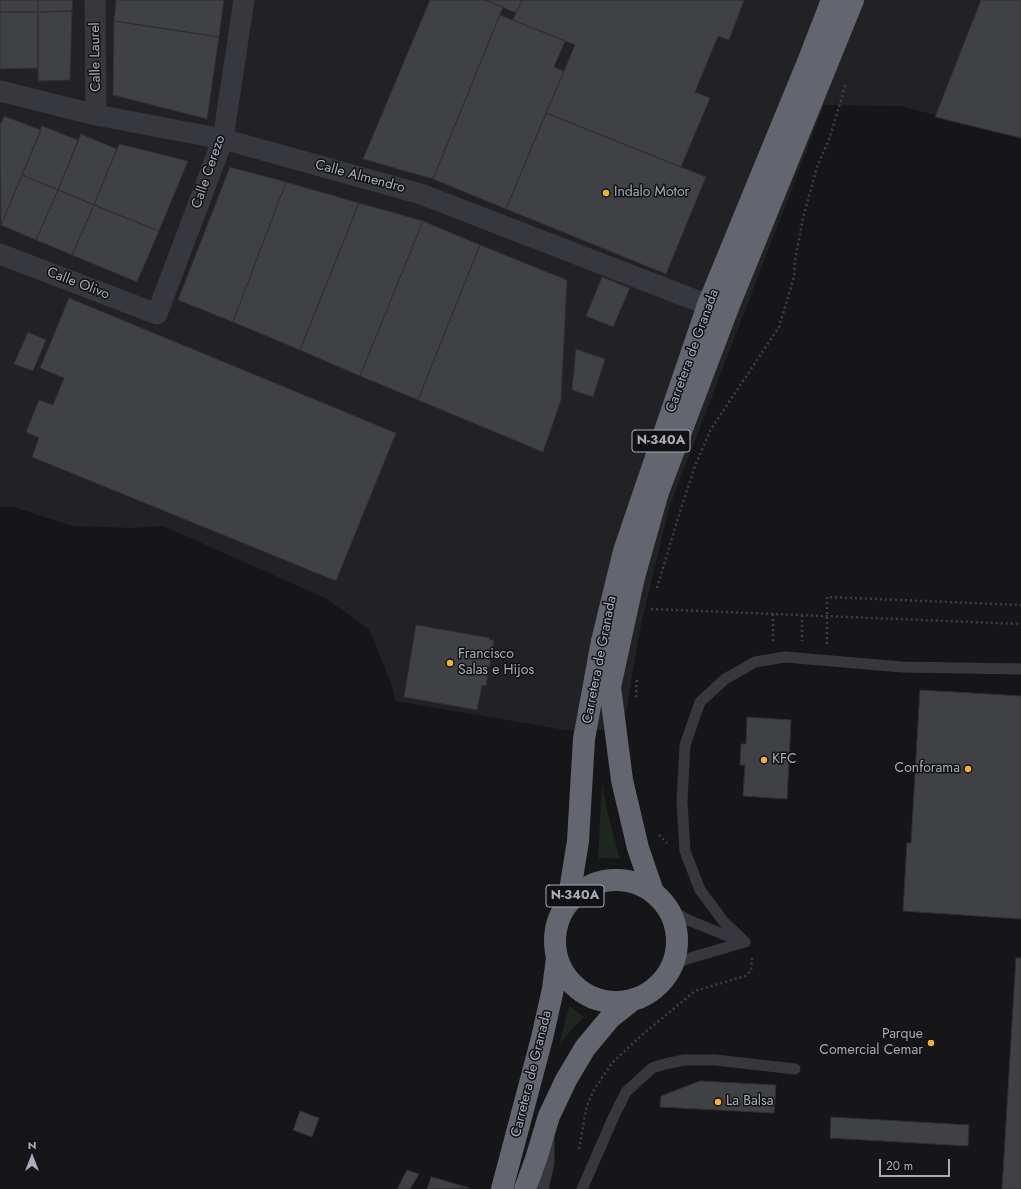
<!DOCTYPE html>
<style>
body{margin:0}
#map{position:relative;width:1021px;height:1189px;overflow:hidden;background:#161618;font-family:Jost,sans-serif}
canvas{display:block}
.north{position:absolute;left:12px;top:1137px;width:40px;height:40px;-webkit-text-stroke:3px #111113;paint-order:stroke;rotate:0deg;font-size:11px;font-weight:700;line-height:16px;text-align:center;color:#a8adb8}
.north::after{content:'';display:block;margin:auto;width:14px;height:18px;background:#a8adb8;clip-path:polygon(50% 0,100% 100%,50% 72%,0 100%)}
.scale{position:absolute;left:879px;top:1159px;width:71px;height:18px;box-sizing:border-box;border:2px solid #a8adb8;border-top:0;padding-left:5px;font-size:12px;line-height:14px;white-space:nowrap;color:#a8adb8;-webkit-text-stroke:3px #111113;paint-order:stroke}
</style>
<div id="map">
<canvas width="1021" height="1189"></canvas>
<div class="north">N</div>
<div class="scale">20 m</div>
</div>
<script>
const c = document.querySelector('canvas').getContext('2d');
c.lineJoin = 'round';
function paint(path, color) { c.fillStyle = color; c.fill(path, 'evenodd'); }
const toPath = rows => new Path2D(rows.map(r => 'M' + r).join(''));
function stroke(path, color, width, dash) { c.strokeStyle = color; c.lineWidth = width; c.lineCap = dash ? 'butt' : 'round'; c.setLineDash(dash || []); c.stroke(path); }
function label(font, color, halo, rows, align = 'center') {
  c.font = font + ' Jost,sans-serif'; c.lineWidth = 3; c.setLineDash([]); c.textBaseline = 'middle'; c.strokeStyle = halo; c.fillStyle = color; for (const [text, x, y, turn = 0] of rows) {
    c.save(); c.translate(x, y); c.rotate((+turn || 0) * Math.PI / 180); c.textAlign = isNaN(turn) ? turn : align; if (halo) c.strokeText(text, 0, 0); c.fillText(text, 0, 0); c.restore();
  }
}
paint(toPath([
 [0,0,1021,0,1021,138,901,106,824,105,669,508,640,629,623,730,565,730,396,701,391,683,369,629,325,598,163,526,132,528,72,526,14,507,0,507]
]), '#222225');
paint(toPath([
 [602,783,608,815,620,859,606,858,598,859],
 [569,1006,584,1017,573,1028,559,1046]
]), '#1e261f');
const building = toPath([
 [0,0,38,0,38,12,0,12,0,0],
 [38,0,73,0,72,11,38,12,38,0],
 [116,0,224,0,219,37,114,21,116,0],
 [430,0,485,0,503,7,433,179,363,159,430,0],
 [485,0,522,0,516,13,485,0],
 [522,0,744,0,729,40,718,36,695,92,710,98,681,167,546,113,575,45,513,20,522,0],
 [981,0,1021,0,1021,138,935,117,981,0],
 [72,11,70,80,38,81,38,12,72,11],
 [0,12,38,12,38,68,0,69,0,12],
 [500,15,565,41,554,67,564,71,506,209,433,179,500,15],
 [114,21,219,37,207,119,113,95,114,21],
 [546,113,706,177,666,274,506,209,546,113],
 [4,116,41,130,1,225,0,125,4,116],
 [42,126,78,140,58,190,22,175,42,126],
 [81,134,117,149,94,205,58,190,81,134],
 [119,144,188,161,159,231,94,205,119,144],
 [230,167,286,182,233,322,178,300,230,167],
 [22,175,58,190,36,240,1,225,22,175],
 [286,182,359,203,300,350,233,322,286,182],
 [58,190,94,205,72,255,36,240,58,190],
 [359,203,423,221,360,376,300,350,359,203],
 [94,205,159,231,137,282,72,255,94,205],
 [423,221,480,245,418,400,360,376,423,221],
 [480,245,567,280,561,400,543,452,418,400,480,245],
 [602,277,630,288,613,327,586,316,602,277],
 [69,298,396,433,336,581,32,457,39,438,26,432,39,400,53,405,64,378,40,368,69,298],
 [28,332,46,340,33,371,14,364,28,332],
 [576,349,605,359,593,397,572,390,576,349],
 [416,625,490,638,489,640,494,640,486,686,482,685,477,710,404,697,416,625],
 [920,690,1021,696,1021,919,903,911,907,843,911,843,920,690],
 [747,717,791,720,787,799,743,796,745,765,740,765,741,744,746,744,747,717],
 [1016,958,1021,958,1021,1189,1002,1189,1016,958],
 [700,1081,776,1085,774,1113,660,1107,661,1096,700,1081],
 [300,1111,319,1118,312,1137,293,1130,300,1111],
 [831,1117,969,1125,968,1146,830,1138,831,1117],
 [407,1170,419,1174,410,1189,397,1189,407,1170],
 [431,1177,439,1179,469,1188,427,1189,431,1177]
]);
paint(building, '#404145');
stroke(building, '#303034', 1);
stroke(toPath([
 [657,588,677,521,695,466,711,429,779,327,794,277,795,260,803,218,817,167,830,137,846,83],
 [651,609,1021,624],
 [773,614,773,642],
 [802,615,802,641],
 [827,644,827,597,1021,605],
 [636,697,637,678],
 [659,835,667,843],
 [579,1149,587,1105,594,1090,612,1063,643,1034,695,991,745,976,751,971,752,958]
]), '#3d3f44', 2.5, [2, 3]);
stroke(toPath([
 [667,908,688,920,740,941],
 [745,942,724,922,700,890,685,851,682,801,685,745,700,702,725,679,755,662,785,657,902,667,1021,669],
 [673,964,690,958,745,942],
 [543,1189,549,1163,549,1138],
 [582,1189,614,1116,626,1092,652,1068,665,1064,684,1060,715,1060,795,1069]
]), '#37383d', 11);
stroke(toPath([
 [95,0,96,115],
 [0,91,96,115,223,139,421,194,708,305],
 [0,254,157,314,223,139,244,0]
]), '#37383d', 21);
stroke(toPath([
 '555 941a61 61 0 1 1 122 0a61 61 0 1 1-122 0Z',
 [653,892,638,848,622,780,610,687,634,577,658,492,729,305,853,0],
 [568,903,578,841,584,739,602,641,624,551,708,305,808,62,832,0],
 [502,1189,542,1038,553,989,557,958],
 [525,1189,536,1159,549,1116,566,1080,585,1048,610,1018,634,999]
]), '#63666e', 22);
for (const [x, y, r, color] of [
 [606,193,4,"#f2b134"],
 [450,663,4,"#f2b134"],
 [764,760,4,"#f2b134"],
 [968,769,4,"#f2b134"],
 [931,1043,4,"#f2b134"],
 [718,1102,4,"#f2b134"]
]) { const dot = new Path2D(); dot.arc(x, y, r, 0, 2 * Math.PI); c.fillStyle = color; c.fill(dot); stroke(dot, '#111113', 1.5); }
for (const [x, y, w] of [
 [661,441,58],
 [575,896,58]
]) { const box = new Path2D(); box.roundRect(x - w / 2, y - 11, w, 22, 3); c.fillStyle = '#111113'; c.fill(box); stroke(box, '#a8adb8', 1); }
label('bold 13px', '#a8adb8', null, [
 ["N-340A",661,441],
 ["N-340A",575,896]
]);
label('14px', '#a8adb8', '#111113', [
 ["Calle Laurel",96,57,-91],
 ["Calle Cerezo",209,172,-71],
 ["Calle Almendro",360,177,15],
 ["Calle Olivo",78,284,21],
 ["Carretera de Granada",693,351,-70],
 ["Carretera de Granada",600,660,-79],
 ["Carretera de Granada",532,1074,-76]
]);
label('14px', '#a8adb8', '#111113', [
 ["Indalo Motor",614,193],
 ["Francisco",458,655],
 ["Salas e Hijos",458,671],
 ["KFC",772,760],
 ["Conforama",960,769,"right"],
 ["Parque",923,1035,"right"],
 ["Comercial Cemar",923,1051,"right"],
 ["La Balsa",726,1102]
], 'left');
</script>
